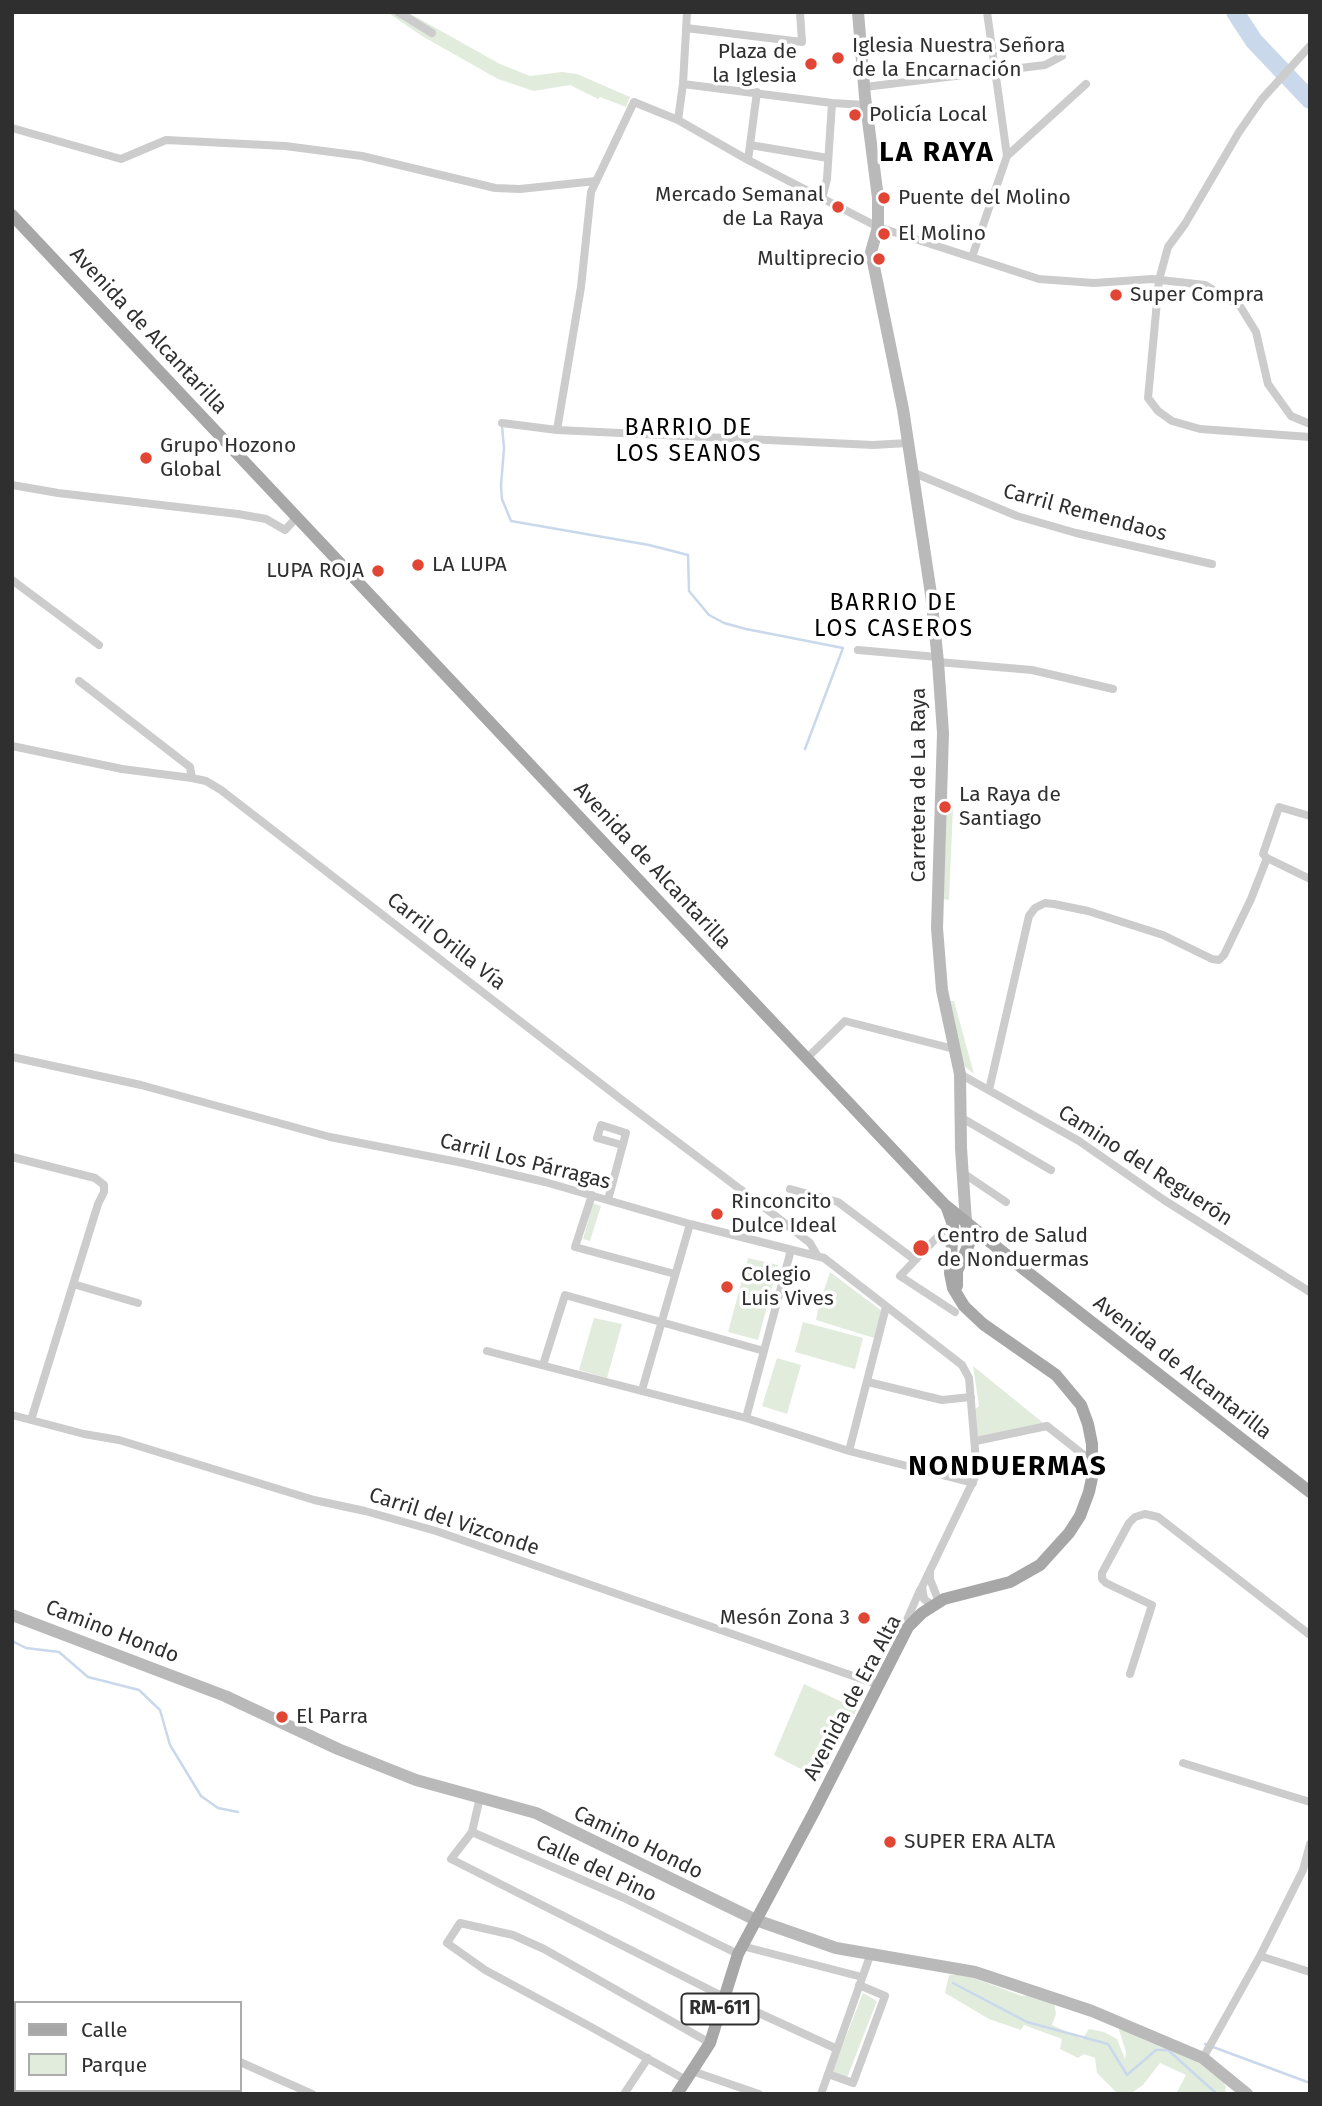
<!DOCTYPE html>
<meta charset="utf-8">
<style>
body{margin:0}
#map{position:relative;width:1322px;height:2106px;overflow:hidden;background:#fff;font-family:"Fira Sans",sans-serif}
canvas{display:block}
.frame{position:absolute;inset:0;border:14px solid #2f2f2f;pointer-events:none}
.legend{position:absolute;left:14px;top:2001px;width:228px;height:91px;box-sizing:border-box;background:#fff;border:2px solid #acacac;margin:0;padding:9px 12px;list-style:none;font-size:21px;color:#2f2f2f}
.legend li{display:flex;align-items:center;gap:14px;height:35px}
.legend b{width:35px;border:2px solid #acacac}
</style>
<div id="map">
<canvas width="1322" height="2106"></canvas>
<div class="frame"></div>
<ul class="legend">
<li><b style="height:9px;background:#a7a7a7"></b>Calle</li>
<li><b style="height:19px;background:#e2ecdd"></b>Parque</li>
</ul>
</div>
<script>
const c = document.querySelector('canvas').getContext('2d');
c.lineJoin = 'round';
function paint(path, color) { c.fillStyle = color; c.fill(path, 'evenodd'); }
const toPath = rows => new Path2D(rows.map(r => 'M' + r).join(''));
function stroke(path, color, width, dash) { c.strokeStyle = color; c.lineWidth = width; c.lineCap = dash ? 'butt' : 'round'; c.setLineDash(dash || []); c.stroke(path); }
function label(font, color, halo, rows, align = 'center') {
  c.font = font + ' "Fira Sans",sans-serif'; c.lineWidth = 7; c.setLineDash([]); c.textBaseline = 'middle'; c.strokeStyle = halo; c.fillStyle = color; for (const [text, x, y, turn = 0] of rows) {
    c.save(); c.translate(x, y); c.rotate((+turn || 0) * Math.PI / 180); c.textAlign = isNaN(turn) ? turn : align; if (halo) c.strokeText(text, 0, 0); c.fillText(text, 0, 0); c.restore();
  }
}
paint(toPath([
 [387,12,407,12,500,64,530,76,562,72,577,74,630,97,626,107,600,97,598,99,570,85,534,91,498,79,422,36],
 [945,807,953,808,949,900,942,899],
 [948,1001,954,1001,974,1074,964,1066],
 [593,1203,601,1206,590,1241,583,1239],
 [748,1258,778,1265,758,1340,728,1332],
 [830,1272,882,1311,874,1338,816,1320,819,1305],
 [594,1318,622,1324,607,1378,579,1370],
 [803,1322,863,1338,855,1369,795,1352],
 [777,1358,801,1365,787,1414,762,1406],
 [973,1366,1047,1426,976,1441,973,1411,979,1406],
 [804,1684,857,1709,820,1779,774,1755],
 [949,1975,966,1975,1022,1996,1032,1994,1054,2002,1056,2014,1052,2025,1082,2039,1089,2029,1104,2032,1117,2039,1125,2059,1126,2052,1119,2030,1121,2026,1202,2061,1220,2077,1226,2086,1225,2093,1176,2094,1186,2075,1160,2063,1143,2085,1133,2092,1118,2094,1097,2073,1095,2058,1084,2054,1078,2058,1060,2049,1062,2039,1024,2025,1021,2030,989,2019,945,1993],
 [863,1993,877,2001,847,2078,832,2072]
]), '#e2ecdd');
stroke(toPath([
 [502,426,504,448,501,486,502,499,511,521,649,545,688,555,689,591,709,615,724,623,746,629,843,648,805,749],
 [12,1641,26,1648,59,1652,88,1677,139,1690,160,1710,170,1745,201,1796,218,1808,238,1812],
 [953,1983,1027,2022,1108,2044,1127,2075,1156,2050,1168,2050,1217,2094],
 [1205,2044,1310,2083]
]), '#c9d8eb', 2.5);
stroke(toPath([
 [1235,12,1254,41,1310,100]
]), '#c9d8eb', 18);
stroke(toPath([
 [398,12,432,33],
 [686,28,802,42,800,12],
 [1310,46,1262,99,1239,132,1185,224,1168,247,1159,280,1148,398,1158,411,1172,421,1200,429,1310,437],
 [683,84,832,103,866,105],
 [865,87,1045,65,1062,56],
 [678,120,683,84,687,12],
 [12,128,121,159,166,140,285,146,362,156,495,188,520,189,596,181],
 [750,145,828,158],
 [1007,156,1086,84],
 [748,160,757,92],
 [822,199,827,179,832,103],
 [972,257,1007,156,987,12],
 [502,423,557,430],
 [908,443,873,445,557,430,581,287,591,192,634,102,678,120,748,160,878,227,1039,279,1094,283,1152,279,1205,285,1240,306,1256,332,1268,384,1291,416,1310,424],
 [912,472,1017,516,1076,533,1212,564],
 [12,485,58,493,238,514,266,519,285,530,297,517],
 [12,580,99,645],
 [858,650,937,657],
 [938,662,1032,670,1113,689],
 [79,681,190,767,192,778],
 [12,746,122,769,192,778,206,781,221,790,622,1100,773,1214,810,1243,817,1255],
 [1267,858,1310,879],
 [12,1057,141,1085,330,1137,463,1163,545,1182,690,1224,824,1258,962,1365,969,1378,977,1473,922,1587,924,1599,933,1606],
 [807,1058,845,1021,954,1049],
 [960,1074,1079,1141,1164,1200,1310,1292],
 [989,1090,1029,916,1035,908,1045,903,1054,904,1088,911,1163,935,1212,959,1219,960,1224,955,1251,899,1267,858,1263,854,1279,807,1310,816],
 [962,1118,1051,1170],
 [12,1157,95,1178,104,1185,104,1192,98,1204,31,1420],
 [963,1173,1006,1202],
 [790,1189,838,1202,915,1260],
 [592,1195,575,1247,675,1274],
 [608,1200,626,1133,601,1125,597,1138,622,1145],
 [953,1225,944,1230,900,1276,955,1312],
 [73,1284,138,1303],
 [487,1351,746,1418,849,1451,973,1483],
 [543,1365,565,1295,764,1351],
 [868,1382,942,1400,971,1397],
 [642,1390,690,1224],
 [12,1415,84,1434,119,1440,314,1500,365,1511,436,1531,879,1685],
 [746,1418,791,1250],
 [976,1441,1047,1426,1085,1456],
 [849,1451,886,1307],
 [930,1572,930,1579,939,1602],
 [903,1629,920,1590],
 [1130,1674,1152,1605,1106,1583,1102,1579,1102,1573,1129,1523,1135,1517,1145,1514,1158,1517,1310,1635],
 [1183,1763,1310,1802],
 [480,1797,472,1832,624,1898,738,1954],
 [472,1832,451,1859,724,1997,837,2049],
 [742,1946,862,1977],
 [1260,1956,1303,1870,1310,1844],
 [1203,2058,1260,1956,1310,1972],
 [240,2062,312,2094],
 [692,2071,759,2094],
 [828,2074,853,2083,885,1996,859,1985],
 [686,2080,591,2027,485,1970,447,1943,460,1923,513,1935,544,1949,710,2043],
 [105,2094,107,2090],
 [624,2094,648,2058],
 [821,2094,871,1953]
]), '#ccc', 8);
stroke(toPath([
 [858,12,865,97,878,198,878,227,871,252,903,409,931,594,938,662,943,733,937,928,942,990,960,1074,961,1148,966,1222],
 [12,1615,225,1696,338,1749,416,1780,536,1813,756,1920,836,1948,975,1972,1092,2011,1203,2058,1247,2094]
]), '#b9b9b9', 12);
stroke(toPath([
 [12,215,945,1205,1026,1271,1310,1492],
 [957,1286,957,1271,969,1244,966,1222],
 [677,2094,710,2043,738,1954,814,1812,908,1627,922,1613,944,1599,1010,1582,1040,1565,1069,1533,1080,1516,1089,1492,1092,1478,1092,1444,1088,1424,1081,1405,1056,1375,983,1324,964,1306,953,1288,950,1273,953,1225,947,1208]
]), '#a7a7a7', 12);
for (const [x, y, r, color] of [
 [838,58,7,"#e14635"],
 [811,64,7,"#e14635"],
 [855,115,7,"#e14635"],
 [884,198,7,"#e14635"],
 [838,207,7,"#e14635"],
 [884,234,7,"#e14635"],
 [879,259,7,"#e14635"],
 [1116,295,7,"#e14635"],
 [146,458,7,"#e14635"],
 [418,565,7,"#e14635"],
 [378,571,7,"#e14635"],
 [945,807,7,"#e14635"],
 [717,1214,7,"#e14635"],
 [921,1248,9,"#e14635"],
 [727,1287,7,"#e14635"],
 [864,1618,7,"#e14635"],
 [282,1717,7,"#e14635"],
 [890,1842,7,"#e14635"]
]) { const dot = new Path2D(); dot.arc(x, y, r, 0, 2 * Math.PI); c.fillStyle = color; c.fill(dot); stroke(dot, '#fff', 2.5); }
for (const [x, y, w] of [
 [720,2009,77]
]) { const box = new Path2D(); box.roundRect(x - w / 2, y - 15.5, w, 31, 5); c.fillStyle = '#fff'; c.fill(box); stroke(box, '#2f2f2f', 2); }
label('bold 19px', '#2f2f2f', null, [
 ["RM-611",720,2009]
]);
label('21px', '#2f2f2f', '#fff', [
 ["Iglesia Nuestra Señora",852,46],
 ["de la Encarnación",852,70],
 ["Plaza de",797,52,"right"],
 ["la Iglesia",797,76,"right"],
 ["Policía Local",869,115],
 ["Mercado Semanal",824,195,"right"],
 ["de La Raya",824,219,"right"],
 ["Puente del Molino",898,198],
 ["El Molino",898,234],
 ["Multiprecio",865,259,"right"],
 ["Super Compra",1130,295],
 ["Grupo Hozono",160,446],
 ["Global",160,470],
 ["LA LUPA",432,565],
 ["LUPA ROJA",364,571,"right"],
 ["La Raya de",959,795],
 ["Santiago",959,819],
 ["Rinconcito",731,1202],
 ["Dulce Ideal",731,1226],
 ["Centro de Salud",937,1236],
 ["de Nonduermas",937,1260],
 ["Colegio",741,1275],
 ["Luis Vives",741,1299],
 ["Mesón Zona 3",850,1618,"right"],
 ["El Parra",296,1717],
 ["SUPER ERA ALTA",904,1842]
], 'left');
label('21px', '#2f2f2f', '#fff', [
 ["Avenida de Alcantarilla",148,331,47],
 ["Carril Remendaos",1085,513,15],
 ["Carretera de La Raya",919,785,-90],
 ["Avenida de Alcantarilla",652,866,47],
 ["Carril Orilla Vía",446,942,38],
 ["Carril Los Párragas",525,1162,14],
 ["Camino del Reguerón",1145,1166,33],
 ["Avenida de Alcantarilla",1182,1368,38],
 ["Carril del Vizconde",454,1522,18],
 ["Camino Hondo",112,1632,21],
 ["Avenida de Era Alta",853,1698,-62],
 ["Camino Hondo",638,1843,26],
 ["Calle del Pino",596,1869,25]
]);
c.letterSpacing = '2px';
label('23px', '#000', '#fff', [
 ["BARRIO DE",689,429],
 ["LOS SEANOS",689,455],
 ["BARRIO DE",894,604],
 ["LOS CASEROS",894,630]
]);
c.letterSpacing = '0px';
c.letterSpacing = '2px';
label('bold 28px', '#000', '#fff', [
 ["LA RAYA",937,153],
 ["NONDUERMAS",1008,1467]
]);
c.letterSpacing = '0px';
</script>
